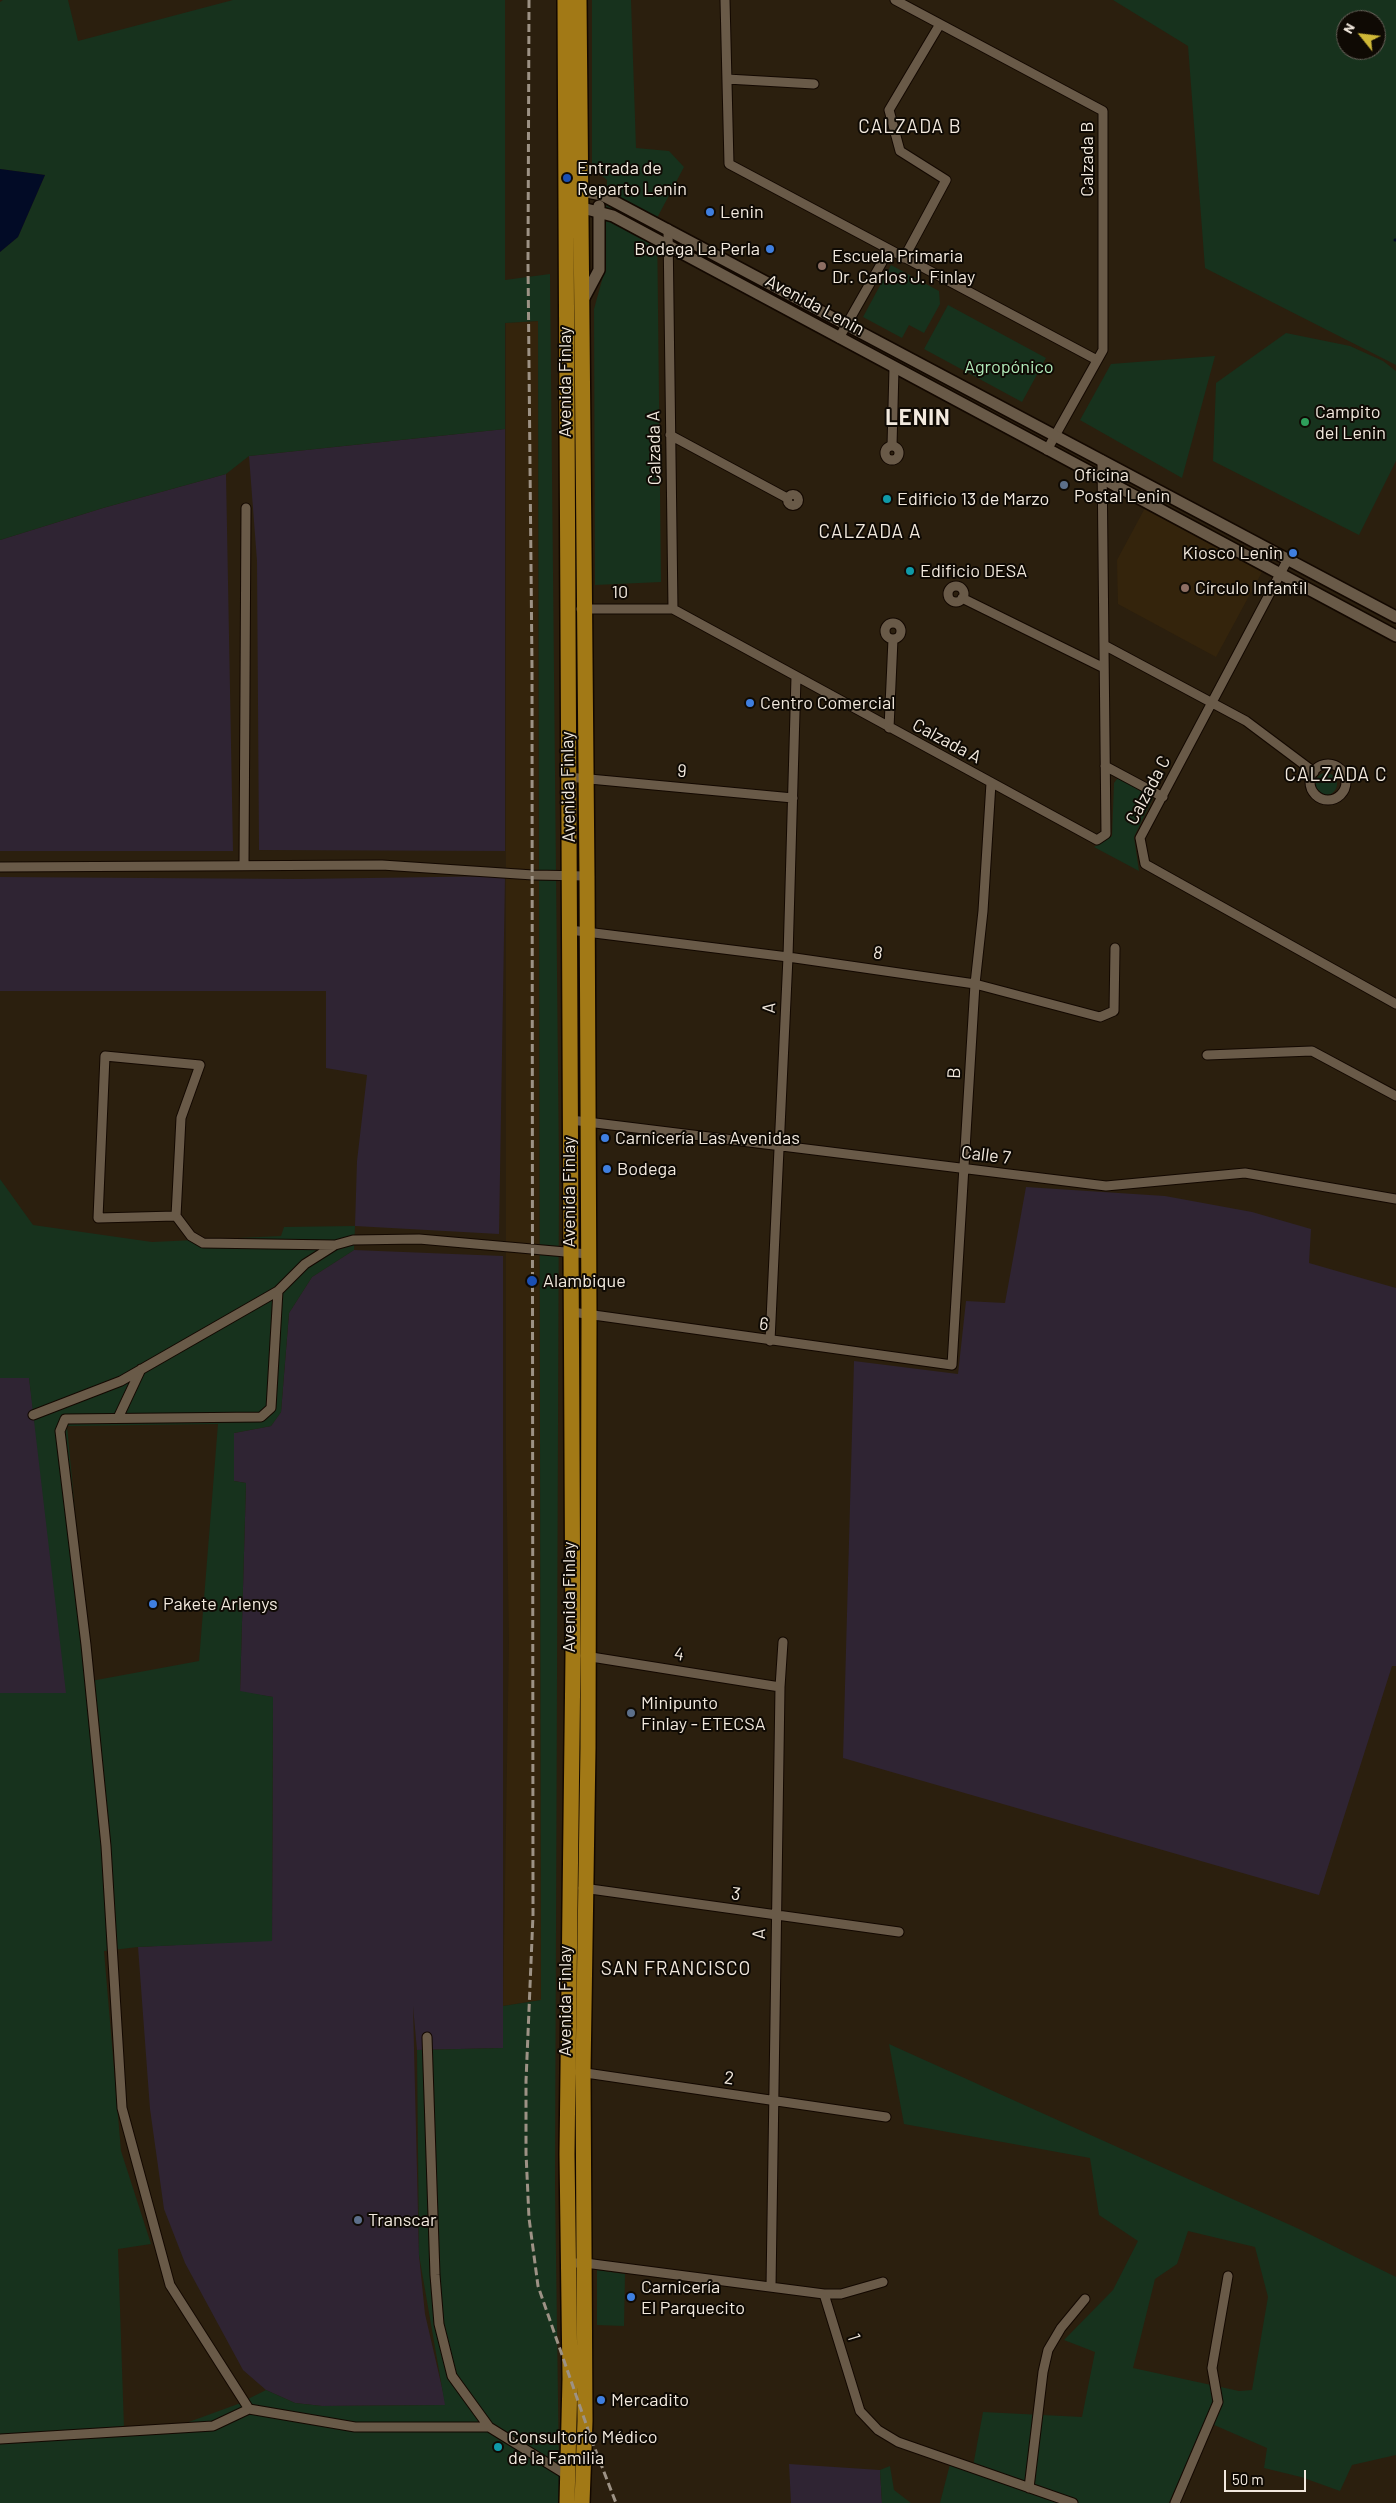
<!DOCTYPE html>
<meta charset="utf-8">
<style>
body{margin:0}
#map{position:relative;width:1396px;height:2503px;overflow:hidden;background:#2b1f0e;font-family:Barlow,sans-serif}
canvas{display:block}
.north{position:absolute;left:1336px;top:10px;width:50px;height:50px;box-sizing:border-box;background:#0f0a04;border:1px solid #6a635b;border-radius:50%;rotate:299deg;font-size:14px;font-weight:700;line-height:20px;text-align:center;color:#f2e9de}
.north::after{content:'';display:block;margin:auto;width:18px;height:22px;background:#cfb837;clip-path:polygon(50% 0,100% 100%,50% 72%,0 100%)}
.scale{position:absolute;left:1224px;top:2470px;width:82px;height:22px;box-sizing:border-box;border:2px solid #f2e9de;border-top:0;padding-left:6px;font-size:15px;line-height:18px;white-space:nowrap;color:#f2e9de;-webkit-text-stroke:4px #0f0a04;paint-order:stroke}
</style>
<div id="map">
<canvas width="1396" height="2503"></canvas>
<div class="north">N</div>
<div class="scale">50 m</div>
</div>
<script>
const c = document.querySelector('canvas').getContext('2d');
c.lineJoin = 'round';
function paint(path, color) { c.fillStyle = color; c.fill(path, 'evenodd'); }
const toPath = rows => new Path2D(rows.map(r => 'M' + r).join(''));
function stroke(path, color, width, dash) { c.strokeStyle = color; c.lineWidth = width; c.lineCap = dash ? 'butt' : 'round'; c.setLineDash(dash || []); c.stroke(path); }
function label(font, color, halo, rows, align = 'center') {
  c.font = font + ' Barlow,sans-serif'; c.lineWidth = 4; c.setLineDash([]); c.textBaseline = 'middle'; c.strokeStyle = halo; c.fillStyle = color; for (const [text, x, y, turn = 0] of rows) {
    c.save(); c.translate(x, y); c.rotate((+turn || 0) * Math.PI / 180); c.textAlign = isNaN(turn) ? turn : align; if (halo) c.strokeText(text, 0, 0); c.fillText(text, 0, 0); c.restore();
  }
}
paint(toPath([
 [538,321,541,2000,503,2006,509,1642,506,1454,506,323],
 [1145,508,1262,572,1216,657,1118,604,1117,560]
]), '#34240c');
paint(toPath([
 [505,429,505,851,259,850,257,561,249,456],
 [226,474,233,851,0,851,0,540,103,508],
 [505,876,499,1234,355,1226,357,1161,367,1075,326,1068,326,991,0,991,0,877,299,879],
 [1026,1187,1165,1196,1252,1212,1311,1229,1309,1263,1396,1288,1396,1666,1392,1666,1319,1895,843,1758,854,1361,958,1374,966,1301,1005,1303],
 [354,1250,503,1256,503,2048,417,2050,413,2006,419,2255,425,2314,446,2405,322,2406,295,2403,266,2390,243,2370,185,2263,164,2209,150,2109,138,1947,272,1940,273,1697,240,1692,246,1483,234,1481,234,1433,271,1426,281,1412,289,1313,312,1277],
 [29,1377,38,1447,67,1693,0,1693,0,1378],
 [789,2464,880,2470,882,2503,791,2503]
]), '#2f2433');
paint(toPath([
 [3,0,68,0,78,41,233,0,505,0,505,280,550,274,559,1170,555,2184,559,2470,567,2476,567,2503,0,2503,0,1693,66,1693,29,1378,0,1378,0,1179,33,1225,152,1242,281,1236,284,1227,355,1226,354,1250,312,1277,289,1313,281,1412,271,1426,234,1433,234,1481,246,1483,240,1691,273,1697,272,1941,138,1947,104,1951,121,2151,151,2244,118,2249,124,2428,186,2423,238,2404,266,2390,295,2403,322,2406,445,2405,419,2255,417,2050,503,2048,503,2006,541,2000,538,321,505,323,505,429,249,456,226,474,103,508,0,540,0,252,18,237,45,175,0,169,0,2],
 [218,1424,199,1661,91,1681,67,1426],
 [592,0,631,0,636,148,669,151,684,167,657,218,661,582,595,585,594,309,604,273,607,180,592,168],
 [1113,0,1396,0,1396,365,1205,268,1188,46],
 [1346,20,1376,20,1376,50,1346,50],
 [891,265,939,291,940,304,924,333,909,325,902,338,863,317],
 [948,305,1046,358,1022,402,924,349],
 [1286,333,1350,346,1383,361,1396,371,1396,461,1359,535,1213,461,1216,383],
 [1215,356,1182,478,1080,420,1111,364],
 '1315 784a11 11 0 1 1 22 0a11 11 0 1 1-22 0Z',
 [1117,779,1121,779,1153,798,1134,837,1139,871,1094,847,1112,836,1114,783],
 [889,2044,1299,2229,1396,2277,1396,2455,1352,2465,1340,2491,1301,2477,1264,2468,1267,2448,1205,2421,1169,2503,940,2503,950,2464,972,2472,983,2412,1082,2417,1095,2352,1064,2340,1113,2290,1138,2241,1099,2215,1090,2158,904,2124],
 [1188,2231,1255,2247,1268,2297,1252,2390,1239,2391,1133,2368,1155,2279,1177,2264],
 [597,2270,625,2274,624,2326,597,2325],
 [890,2466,894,2490,911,2503,882,2503,880,2470]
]), '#17321d');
paint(toPath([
 [0,169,45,175,18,237,0,252]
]), '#020b26');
stroke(toPath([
 [1395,240,1396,240]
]), '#020b26', 3);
const minor = toPath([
 [725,0,729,164,1097,360],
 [895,0,1103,111,1103,350,1047,450],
 [727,79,814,84],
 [668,229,673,609],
 [904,258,946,180,900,151,889,110,940,24],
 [839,338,889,250],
 [670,435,787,498],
 [892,446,894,368],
 '885 453a7 7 0 1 1 14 0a7 7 0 1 1-14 0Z',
 '787.5 500a5.5 5.5 0 1 1 11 0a5.5 5.5 0 1 1-11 0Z',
 [1288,559,1140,838,1145,864,1396,1004],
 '948 594a8 8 0 1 1 16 0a8 8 0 1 1-16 0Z',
 [962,598,1104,668],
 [581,609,673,609,1097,840,1106,834,1102,460],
 '885 631a8 8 0 1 1 16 0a8 8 0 1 1-16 0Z',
 [1104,645,1246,721,1314,772],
 [889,728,893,639],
 '1310 782a18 18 0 1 1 36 0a18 18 0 1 1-36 0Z',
 [1105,766,1163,797],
 [568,777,793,798],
 [244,864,246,508],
 [0,867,382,865,533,875,587,876],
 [570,930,788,957,975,984,1100,1017,1114,1011,1115,948],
 [1207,1055,1312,1051,1396,1096],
 [571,1120,1106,1186,1245,1173,1396,1199],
 [176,1216,98,1218,105,1056,200,1065,181,1118,176,1216,191,1236,203,1243,335,1245],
 [278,1291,271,1408,261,1417,65,1419,60,1431,86,1645,106,1846,122,2108,170,2285,249,2409,355,2427,489,2427,570,2477],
 [572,1312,952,1365,975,984,983,911,991,783],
 [770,1341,788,957,796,677],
 [33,1415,121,1381,278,1291,305,1264,335,1245,353,1240,419,1239,588,1254],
 [118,1418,141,1369],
 [585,1656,780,1687],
 [583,1888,899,1932],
 [427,2037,435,2275,439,2324,452,2376,489,2427],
 [579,2072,886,2117],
 [568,2263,585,2263,824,2294,841,2294,883,2282],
 [771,2287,780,1687,783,1642],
 [824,2294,860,2411,878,2430,898,2442,1073,2503],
 [0,2439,213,2426,249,2409],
 [1029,2488,1043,2372,1048,2350,1061,2328,1085,2299],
 [1175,2503,1218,2402,1212,2368,1228,2276]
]);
const tertiary = toPath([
 [576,195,582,191,602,195,1396,617],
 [575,206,613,216,1396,636],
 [583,300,599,270,599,206]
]);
const trunk = toPath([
 [565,0,573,1654,567,2154,570,2379,567,2503],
 [579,0,587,876,589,1316,588,1748,583,2073,585,2421,582,2503]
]);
stroke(minor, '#130800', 11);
stroke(tertiary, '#130800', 14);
stroke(trunk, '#130800', 18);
stroke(minor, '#695a48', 9);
stroke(tertiary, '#695a48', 11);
stroke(trunk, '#a27916', 15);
stroke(toPath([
 [529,0,528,263,532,667,533,1915,526,2081,526,2153,529,2218,538,2286,592,2441,616,2503]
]), '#9d9285', 3, [8, 4]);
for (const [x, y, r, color] of [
 [567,178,5,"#1a4fb4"],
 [710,212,5,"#3f7fe0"],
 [770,249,5,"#3f7fe0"],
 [822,266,5,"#8d6e63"],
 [1305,422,5,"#2e9e5b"],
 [1064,485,5,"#5c6f8a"],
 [887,499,5,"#0f9aa8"],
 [1293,553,5,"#3f7fe0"],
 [910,571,5,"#0f9aa8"],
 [1185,588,5,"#8d6e63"],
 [750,703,5,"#3f7fe0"],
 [605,1138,5,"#3f7fe0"],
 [607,1169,5,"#3f7fe0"],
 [532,1281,6,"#1a4fb4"],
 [153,1604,5,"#3f7fe0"],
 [631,1713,5,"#5c6f8a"],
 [358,2220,5,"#5c6f8a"],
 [631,2297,5,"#3f7fe0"],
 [601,2400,5,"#3f7fe0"],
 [498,2447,5,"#0f9aa8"]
]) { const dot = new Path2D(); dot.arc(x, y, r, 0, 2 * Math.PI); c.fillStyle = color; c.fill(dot); stroke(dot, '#0f0a04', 2); }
label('18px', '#f2e9de', '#0f0a04', [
 ["Calzada B",1087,159,-90],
 ["Avenida Lenin",815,305,28],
 ["Avenida Finlay",565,382,-90],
 ["Calzada A",654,448,-91],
 ["10",620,592],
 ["Calzada A",947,741,28],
 ["9",682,771,5],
 ["Avenida Finlay",568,787,-91],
 ["Calzada C",1148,790,-62],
 ["8",878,953,8],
 ["A",769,1008,-87],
 ["B",954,1073,-87],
 ["Calle 7",986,1155,7],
 ["Avenida Finlay",569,1192,-90],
 ["6",764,1324,8],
 ["Avenida Finlay",569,1597,-90],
 ["4",679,1654,9],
 ["3",736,1894,8],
 ["A",759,1934,-89],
 ["Avenida Finlay",565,2001,-90],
 ["2",729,2078,8],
 ["1",854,2337,73]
]);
label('18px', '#f2e9de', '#0f0a04', [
 ["Entrada de",577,168],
 ["Reparto Lenin",577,189],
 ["Lenin",720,212],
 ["Bodega La Perla",760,249,"right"],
 ["Escuela Primaria",832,256],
 ["Dr. Carlos J. Finlay",832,277],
 ["Campito",1315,412],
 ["del Lenin",1315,433],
 ["Oficina",1074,475],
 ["Postal Lenin",1074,496],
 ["Edificio 13 de Marzo",897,499],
 ["Kiosco Lenin",1283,553,"right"],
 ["Edificio DESA",920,571],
 ["Círculo Infantil",1195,588],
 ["Centro Comercial",760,703],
 ["Carnicería Las Avenidas",615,1138],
 ["Bodega",617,1169],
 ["Alambique",543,1281],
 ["Pakete Arlenys",163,1604],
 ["Minipunto",641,1703],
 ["Finlay - ETECSA",641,1724],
 ["Transcar",368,2220],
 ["Carnicería",641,2287],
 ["El Parquecito",641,2308],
 ["Mercadito",611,2400],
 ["Consultorio Médico",508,2437],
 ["de la Familia",508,2458]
], 'left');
label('18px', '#b0eab9', '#0f0a04', [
 ["Agropónico",1009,367]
]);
c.letterSpacing = '1px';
label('19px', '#f2e9de', '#0f0a04', [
 ["CALZADA B",910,127],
 ["CALZADA A",870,532],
 ["CALZADA C",1336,775],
 ["SAN FRANCISCO",676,1969]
]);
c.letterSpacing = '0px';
c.letterSpacing = '1px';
label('bold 22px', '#f2e9de', '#0f0a04', [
 ["LENIN",918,418]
]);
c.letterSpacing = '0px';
</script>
